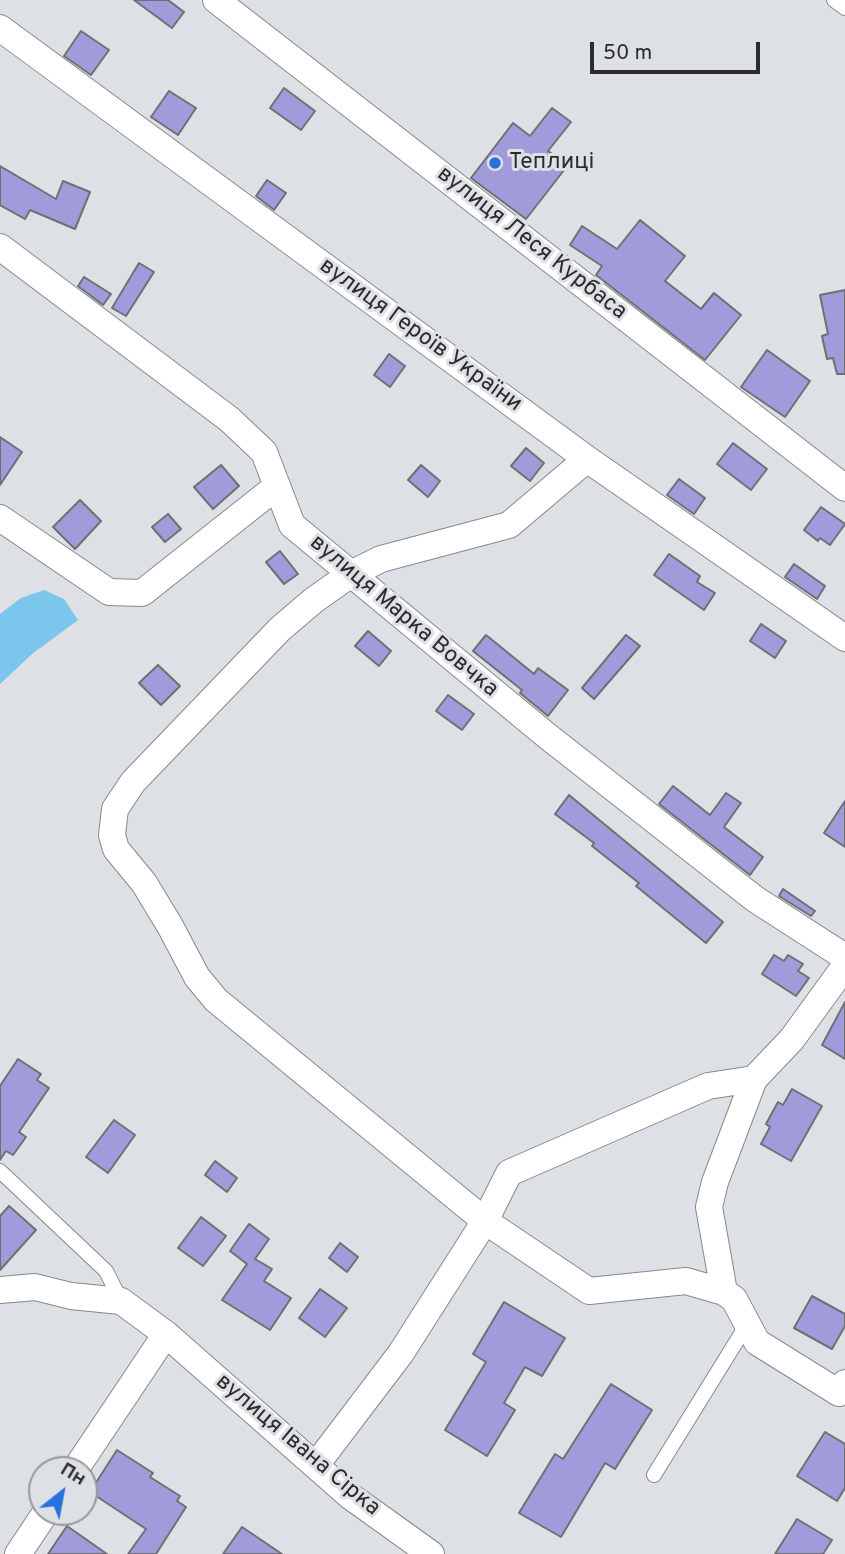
<!DOCTYPE html>
<meta charset="utf-8">
<style>
body{margin:0}
#map{position:relative;width:845px;height:1554px;overflow:hidden;background:#dde0e4;font-family:Overpass,sans-serif}
canvas{display:block}
.north{position:absolute;left:28px;top:1456px;width:70px;height:70px;box-sizing:border-box;background:#dde0e4;border:2px solid #96989b;border-radius:50%;rotate:31deg;font-size:19px;font-weight:700;line-height:28px;text-align:center;color:#2b2c2d}
.north::after{content:'';display:block;margin:auto;width:24px;height:32px;background:#2972de;clip-path:polygon(50% 0,100% 100%,50% 72%,0 100%)}
.scale{position:absolute;left:590px;top:42px;width:170px;height:32px;box-sizing:border-box;border:4px solid #2b2c2d;border-top:0;padding-left:9px;font-size:21px;line-height:24px;white-space:nowrap;color:#2b2c2d;-webkit-text-stroke:5px #dde0e4;paint-order:stroke}
</style>
<div id="map">
<canvas width="845" height="1554"></canvas>
<div class="north">Пн</div>
<div class="scale">50 m</div>
</div>
<script>
const c = document.querySelector('canvas').getContext('2d');
c.lineJoin = 'round';
function paint(path, color) { c.fillStyle = color; c.fill(path, 'evenodd'); }
const toPath = rows => new Path2D(rows.map(r => 'M' + r).join(''));
function stroke(path, color, width, dash) { c.strokeStyle = color; c.lineWidth = width; c.lineCap = dash ? 'butt' : 'round'; c.setLineDash(dash || []); c.stroke(path); }
function label(font, color, halo, rows, align = 'center') {
  c.font = font + ' Overpass,sans-serif'; c.lineWidth = 6; c.setLineDash([]); c.textBaseline = 'middle'; c.strokeStyle = halo; c.fillStyle = color; for (const [text, x, y, turn = 0] of rows) {
    c.save(); c.translate(x, y); c.rotate((+turn || 0) * Math.PI / 180); c.textAlign = isNaN(turn) ? turn : align; if (halo) c.strokeText(text, 0, 0); c.fillText(text, 0, 0); c.restore();
  }
}
paint(toPath([
 [44,590,64,599,78,620,32,654,0,684,0,614,21,598]
]), '#7cc5ec');
const building = toPath([
 [134,0,168,0,184,12,172,28,134,0],
 [81,31,109,50,91,75,64,56,81,31],
 [284,88,315,111,301,130,270,108,284,88],
 [169,91,196,108,178,135,151,117,169,91],
 [552,108,571,122,548,151,568,165,526,219,471,178,513,123,530,136,552,108],
 [0,166,56,199,63,181,90,192,75,229,30,210,25,219,0,205,0,166],
 [267,180,286,193,274,210,256,196,267,180],
 [640,220,685,256,665,281,701,309,714,293,741,315,705,360,596,275,602,266,570,245,582,226,617,249,640,220],
 [139,263,154,272,126,316,112,308,139,263],
 [84,277,111,294,103,305,78,286,84,277],
 [845,290,845,374,837,374,833,358,827,359,822,336,828,334,820,295,845,290],
 [767,350,810,381,785,417,741,387,767,350],
 [389,354,405,366,390,387,374,375,389,354],
 [0,437,22,452,0,485,0,437],
 [733,443,767,469,751,490,717,464,733,443],
 [526,448,544,463,530,481,511,466,526,448],
 [221,465,239,486,213,509,194,487,221,465],
 [421,465,440,481,428,497,408,480,421,465],
 [679,479,705,498,694,514,667,495,679,479],
 [80,500,101,521,75,549,53,527,80,500],
 [821,507,845,524,830,545,820,538,818,541,804,530,821,507],
 [168,514,181,529,165,542,152,527,168,514],
 [280,551,298,574,284,584,266,562,280,551],
 [669,554,700,576,697,582,715,593,704,610,654,575,669,554],
 [794,564,825,586,817,599,785,577,794,564],
 [761,624,786,641,775,658,750,641,761,624],
 [368,631,391,651,379,666,355,646,368,631],
 [486,635,534,674,538,668,568,690,548,716,520,693,522,690,473,651,486,635],
 [626,635,640,646,594,699,582,688,626,635],
 [158,665,180,686,161,705,139,683,158,665],
 [448,695,474,714,462,730,436,711,448,695],
 [673,786,710,815,726,793,741,803,724,827,763,857,750,875,659,804,673,786],
 [569,795,723,922,706,943,636,886,639,883,592,846,594,843,555,814,569,795],
 [845,801,845,847,824,833,845,801],
 [783,889,815,911,811,916,779,896,783,889],
 [774,955,784,961,788,955,803,964,798,971,809,978,796,996,762,974,774,955],
 [845,1002,845,1059,822,1045,845,1002],
 [18,1059,41,1074,37,1080,49,1088,19,1132,26,1137,13,1155,6,1151,0,1160,0,1086,18,1059],
 [792,1089,822,1106,791,1161,761,1144,770,1127,766,1124,778,1102,783,1105,792,1089],
 [114,1120,135,1135,108,1173,86,1157,114,1120],
 [215,1161,237,1178,227,1192,205,1175,215,1161],
 [9,1206,36,1230,0,1270,0,1216,9,1206],
 [201,1217,226,1236,203,1266,178,1248,201,1217],
 [249,1224,269,1239,255,1259,272,1269,264,1281,291,1298,270,1330,222,1300,247,1264,230,1251,249,1224],
 [340,1243,358,1257,347,1272,329,1258,340,1243],
 [320,1289,347,1308,325,1337,299,1318,320,1289],
 [812,1296,845,1314,845,1326,832,1349,794,1328,812,1296],
 [504,1302,565,1338,542,1376,525,1367,504,1403,515,1410,487,1456,445,1430,486,1362,473,1354,504,1302],
 [611,1384,652,1410,615,1469,605,1463,561,1537,519,1513,555,1454,563,1459,611,1384],
 [825,1432,845,1444,845,1488,837,1501,797,1476,825,1432],
 [117,1450,153,1473,150,1477,180,1496,177,1501,186,1507,156,1554,128,1554,146,1529,90,1492,117,1450],
 [797,1519,832,1540,823,1554,775,1554,797,1519],
 [67,1526,107,1554,48,1554,67,1526],
 [242,1527,282,1554,223,1554,242,1527]
]);
paint(building, '#a09cdc');
stroke(building, '#707073', 2);
const lane = toPath([
 [834,0,845,8],
 [0,1171,106,1271,121,1301],
 [654,1475,746,1326]
]);
const street = toPath([
 [216,0,845,488],
 [0,28,587,459,845,638],
 [0,247,229,419,264,452,292,525,546,735,755,899,845,957],
 [587,459,509,525,381,559,351,574,314,600,280,629,133,782,115,809,112,835,116,849,144,883,170,926,197,977,216,1000,485,1221,589,1291,686,1281,724,1292,734,1299,757,1342,839,1393,845,1383],
 [0,518,109,592,142,593,276,487],
 [0,1290,35,1287,71,1296,121,1301,166,1334,350,1496,431,1554],
 [724,1292,709,1207,715,1182,754,1079],
 [316,1465,401,1353,485,1221,509,1173,708,1086,754,1079,792,1039,845,966],
 [75,1470,166,1334],
 [18,1554,46,1512]
]);
stroke(lane, '#86898c', 16);
stroke(street, '#86898c', 28);
stroke(lane, '#fff', 14);
stroke(street, '#fff', 26);
for (const [x, y, r, color] of [
 [495,163,7,"#2972de"]
]) { const dot = new Path2D(); dot.arc(x, y, r, 0, 2 * Math.PI); c.fillStyle = color; c.fill(dot); stroke(dot, '#dde0e4', 2.5); }
label('23px', '#2b2c2d', '#dde0e4', [
 ["Теплиці",509,163]
], 'left');
label('23px', '#2b2c2d', '#dde0e4', [
 ["вулиця Леся Курбаса",531,244,38],
 ["вулиця Героїв України",420,336,36],
 ["вулиця Марка Вовчка",403,617,40],
 ["вулиця Івана Сірка",297,1446,40]
]);
</script>
